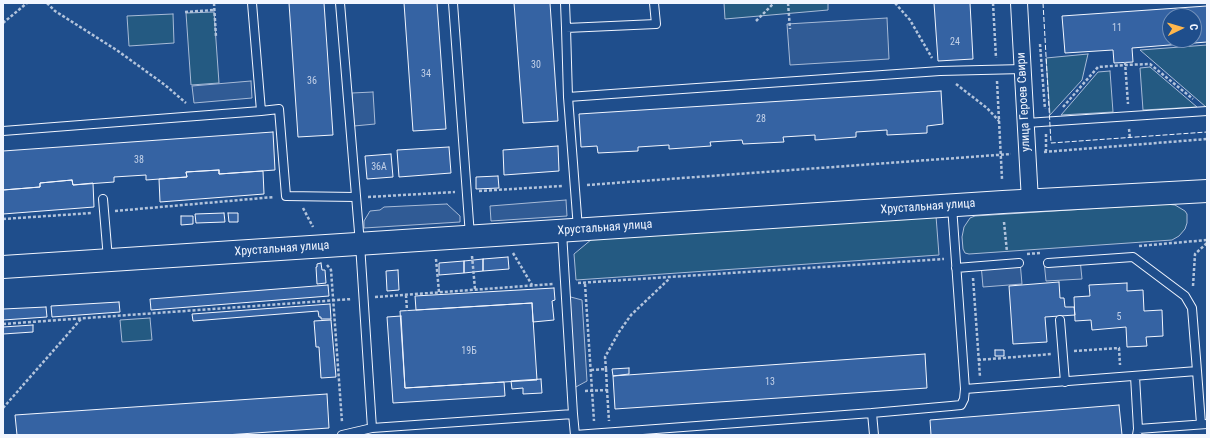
<!DOCTYPE html>
<meta charset="utf-8">
<style>
body{margin:0}
#map{position:relative;width:1210px;height:438px;overflow:hidden;background:#1f4e8c;font-family:"Roboto Condensed",sans-serif}
canvas{display:block}
.frame{position:absolute;inset:0;border:4px solid #f2f6ff;pointer-events:none}
.north{position:absolute;left:1162px;top:8px;width:40px;height:40px;box-sizing:border-box;background:#1f4e8c;border:1px solid #7391ba;border-radius:50%;rotate:85deg;font-size:11px;font-weight:700;line-height:16px;text-align:center;color:#f2f6ff}
.north::after{content:'';display:block;margin:auto;width:14px;height:18px;background:#ffb74d;clip-path:polygon(50% 0,100% 100%,50% 72%,0 100%)}
</style>
<div id="map">
<canvas width="1210" height="438"></canvas>
<div class="frame"></div>
<div class="north">С</div>
</div>
<script>
const c = document.querySelector('canvas').getContext('2d');
c.lineJoin = 'round';
function paint(path, color) { c.fillStyle = color; c.fill(path, 'evenodd'); }
const toPath = rows => new Path2D(rows.map(r => 'M' + r).join(''));
function stroke(path, color, width, dash) { c.strokeStyle = color; c.lineWidth = width; c.lineCap = dash ? 'butt' : 'round'; c.setLineDash(dash || []); c.stroke(path); }
function label(font, color, halo, rows, align = 'center') {
  c.font = font + ' "Roboto Condensed",sans-serif'; c.lineWidth = 3; c.setLineDash([]); c.textBaseline = 'middle'; c.strokeStyle = halo; c.fillStyle = color; for (const [text, x, y, turn = 0] of rows) {
    c.save(); c.translate(x, y); c.rotate((+turn || 0) * Math.PI / 180); c.textAlign = isNaN(turn) ? turn : align; if (halo) c.strokeText(text, 0, 0); c.fillText(text, 0, 0); c.restore();
  }
}
const green = toPath([
 [724,3,828,3,828,10,725,19,724,3],
 [214,12,219,83,191,85,186,13,214,12],
 [173,14,174,43,129,46,127,16,173,14],
 [1207,45,1207,107,1206,107,1140,50,1207,45],
 [1088,54,1082,80,1050,115,1046,58,1088,54],
 [1150,67,1197,107,1143,110,1140,68,1150,67],
 [1110,71,1113,112,1061,115,1098,72,1110,71],
 [1165,204,1175,205,1185,211,1187,214,1187,223,1185,229,1179,236,1172,240,969,254,965,253,963,249,962,237,964,227,970,218,975,216,1165,204],
 [936,216,939,255,576,280,574,254,592,239,936,216],
 [150,318,152,340,122,342,120,320,150,318]
]);
paint(green, '#245a82');
stroke(green, '#a8bbd7', 1);
const parking = toPath([
 [887,18,889,59,790,65,787,24,887,18],
 [251,81,252,98,194,103,192,86,251,81],
 [373,92,375,124,354,126,352,93,373,92],
 [566,200,567,216,491,221,490,206,566,200],
 [447,204,460,216,460,222,364,228,364,221,370,211,380,210,384,207,447,204],
 [1080,259,1082,279,1046,281,1044,261,1080,259],
 [1020,261,1022,284,983,287,981,264,1020,261],
 [567,296,582,300,587,381,574,388,567,296]
]);
paint(parking, '#305b95');
stroke(parking, '#a8bbd7', 1);
const building = toPath([
 [289,3,324,3,333,135,298,137,289,3],
 [404,3,437,3,446,129,413,131,404,3],
 [514,3,550,3,558,121,523,123,514,3],
 [934,3,970,3,973,59,938,61,934,3],
 [1207,6,1207,42,1132,48,1133,62,1114,63,1113,50,1065,53,1062,16,1207,6],
 [1170,16,1194,16,1194,40,1170,40,1170,16],
 [941,91,943,124,927,126,927,133,887,135,887,130,856,132,856,137,815,140,815,135,783,137,784,142,743,144,742,140,710,142,711,146,669,149,669,145,638,147,638,151,598,153,597,146,581,147,579,114,941,91],
 [273,132,275,170,219,174,219,170,186,172,187,177,146,180,146,175,114,177,114,182,73,185,72,180,40,183,40,187,3,190,3,151,273,132],
 [558,146,559,171,504,175,503,150,558,146],
 [449,147,451,173,399,177,397,150,449,147],
 [391,154,393,177,367,179,365,156,391,154],
 [219,170,219,174,263,171,264,194,160,202,159,179,187,177,186,172,219,170],
 [498,176,499,188,476,189,476,177,498,176],
 [72,180,73,185,93,183,94,207,3,214,3,190,40,187,40,183,72,180],
 [224,213,225,222,196,223,195,214,224,213],
 [228,213,238,213,238,222,229,222,228,213],
 [181,216,193,216,193,224,181,225,181,216],
 [508,257,509,269,483,271,483,259,508,257],
 [483,259,483,271,464,273,464,261,483,259],
 [464,261,464,273,439,275,439,263,464,261],
 [321,263,322,270,325,270,326,283,317,284,316,267,317,267,317,264,321,263],
 [398,270,399,290,387,291,386,271,398,270],
 [1059,282,1060,298,1064,298,1065,307,1074,307,1075,315,1045,317,1047,342,1013,344,1009,286,1059,282],
 [1127,283,1127,291,1143,290,1144,311,1162,310,1163,336,1146,337,1147,346,1127,347,1126,327,1092,330,1091,320,1075,321,1074,297,1090,296,1089,285,1127,283],
 [328,285,329,296,151,310,150,299,328,285],
 [554,288,555,300,552,301,554,320,533,322,532,303,416,310,415,296,554,288],
 [119,302,120,312,52,317,51,306,119,302],
 [532,303,537,380,405,388,400,311,532,303],
 [330,304,331,319,321,319,321,317,319,317,318,311,193,321,192,314,330,304],
 [46,307,47,317,3,320,3,309,46,307],
 [401,316,405,388,504,382,505,396,393,403,387,317,401,316],
 [331,320,336,377,321,378,319,347,316,347,314,321,331,320],
 [33,325,33,332,3,334,3,327,33,325],
 [995,350,1004,350,1004,356,995,356,995,350],
 [925,354,927,388,615,409,613,376,925,354],
 [629,368,629,374,613,376,612,369,629,368],
 [541,379,542,393,523,394,523,388,512,389,511,381,541,379],
 [327,394,329,428,225,435,17,435,15,415,327,394],
 [1119,405,1122,435,931,435,930,420,1119,405]
]);
paint(building, '#3563a3');
stroke(building, '#f2f6ff', 1);
const lane = toPath([
 [252,3,261,111,279,109,286,196,355,197],
 [340,3,360,244,372,428,573,414,562,232],
 [453,3,470,236],
 [565,3,566,28,568,97,578,229],
 [566,28,656,24,654,3],
 [568,97,940,71,1023,69],
 [1026,123,1207,111],
 [3,131,261,111],
 [103,199,108,259],
 [952,206,965,389,1197,371,1201,424],
 [1048,263,1133,257,1185,296,1192,308,1197,371],
 [956,268,1019,263],
 [1060,320,1065,382],
 [1135,376,1138,429,1137,435],
 [872,413,874,435],
 [573,414,575,435,872,413,951,406,961,405,964,399,965,389],
 [1138,429,1207,424],
 [342,435,372,428]
]);
const street = toPath([
 [1019,3,1030,201]
]);
const secondary = toPath([
 [3,267,1003,202,1207,191]
]);
stroke(lane, '#f2f6ff', 10);
stroke(street, '#f2f6ff', 18);
stroke(secondary, '#f2f6ff', 24);
stroke(toPath([
 [47,3,55,11,118,51,165,85,186,103],
 [214,3,216,37],
 [788,3,790,29],
 [895,3,910,20,932,58],
 [993,3,996,58],
 [185,12,214,10],
 [756,21,774,3],
 [3,23,27,3],
 [1040,44,1045,109],
 [1125,62,1128,104],
 [997,81,1002,179],
 [956,84,987,108,999,121],
 [1063,107,1098,67,1125,65,1150,64,1193,99],
 [1129,129,1130,138],
 [1046,134,1046,151],
 [1044,152,1207,139],
 [587,185,1011,154],
 [479,191,562,186],
 [368,197,455,192],
 [303,208,313,227],
 [115,211,274,197],
 [3,219,92,213],
 [1004,222,1007,252],
 [1139,246,1207,240],
 [513,253,532,285],
 [1027,254,1040,253],
 [472,256,475,289],
 [436,259,439,292],
 [327,265,331,270,342,422],
 [973,278,980,377],
 [578,283,944,259],
 [585,284,594,421],
 [1193,286,1195,254,1207,243],
 [406,295,407,311],
 [375,297,553,284],
 [3,324,352,299],
 [1074,351,1119,348,1120,365],
 [978,360,1052,354],
 [606,369,605,357,619,332,631,315,669,279],
 [607,390,609,421],
 [585,391,607,390,606,369,591,370],
 [3,408,81,319]
]), '#b3c4dc', 2.5, [3, 2]);
stroke(lane, '#1f4e8c', 8);
stroke(street, '#1f4e8c', 16);
stroke(secondary, '#1f4e8c', 22);
stroke(toPath([
 [1043,3,1051,143,1207,132]
]), '#f2f6ff', 1, [5, 2]);
label('10px', '#c3d1e8', null, [
 ["11",1117,28],
 ["24",955,42],
 ["30",536,65],
 ["34",426,74],
 ["36",312,81],
 ["28",761,119],
 ["38",139,160],
 ["36А",379,167],
 ["5",1119,317],
 ["19Б",469,351],
 ["13",770,382]
]);
label('12px', '#f2f6ff', '#1f4e8c', [
 ["улица Героев Свири",1024,102,-93],
 ["Хрустальная улица",928,207,-4],
 ["Хрустальная улица",605,228,-4],
 ["Хрустальная улица",282,249,-4]
]);
</script>
